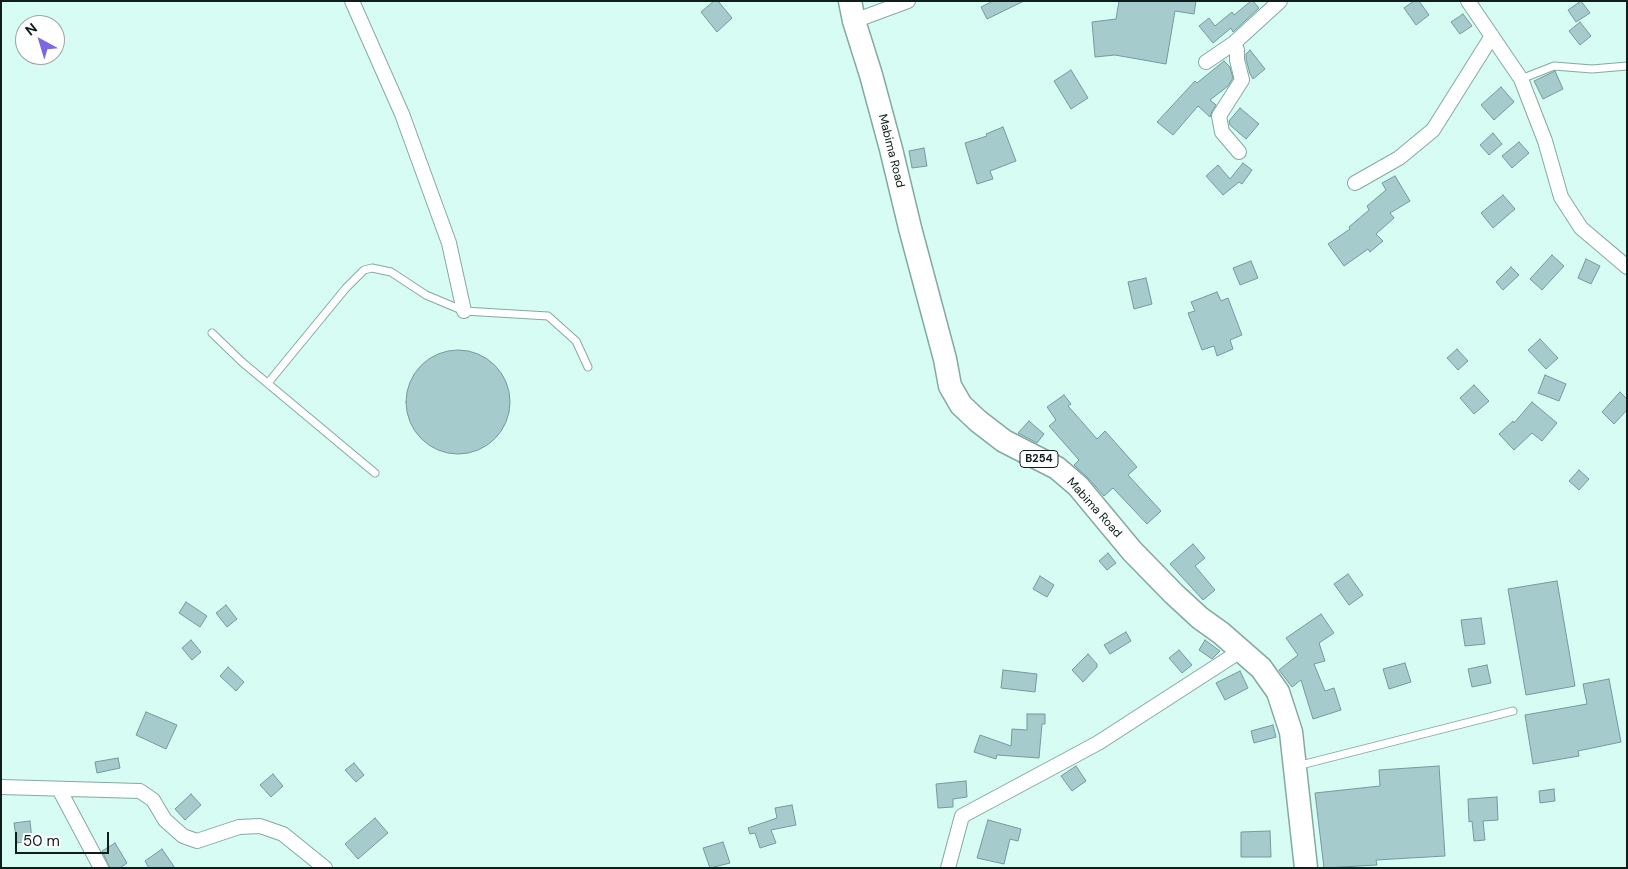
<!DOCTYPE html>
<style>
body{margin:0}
#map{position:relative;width:1628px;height:869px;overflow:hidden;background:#d6fcf3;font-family:"DM Sans",sans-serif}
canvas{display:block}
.frame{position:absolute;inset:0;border:2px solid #101e1b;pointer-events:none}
.north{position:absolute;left:15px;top:15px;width:50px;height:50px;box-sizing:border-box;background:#fff;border:1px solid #9fa5a4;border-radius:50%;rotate:321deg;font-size:14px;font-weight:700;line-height:20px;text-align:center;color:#101e1b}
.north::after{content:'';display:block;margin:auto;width:18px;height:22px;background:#7d68e3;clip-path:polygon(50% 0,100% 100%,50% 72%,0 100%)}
.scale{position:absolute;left:15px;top:832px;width:94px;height:22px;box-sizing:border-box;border:2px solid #101e1b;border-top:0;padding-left:6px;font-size:15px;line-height:18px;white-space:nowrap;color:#101e1b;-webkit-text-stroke:4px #fff;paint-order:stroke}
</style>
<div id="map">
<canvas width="1628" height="869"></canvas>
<div class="frame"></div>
<div class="north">N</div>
<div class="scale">50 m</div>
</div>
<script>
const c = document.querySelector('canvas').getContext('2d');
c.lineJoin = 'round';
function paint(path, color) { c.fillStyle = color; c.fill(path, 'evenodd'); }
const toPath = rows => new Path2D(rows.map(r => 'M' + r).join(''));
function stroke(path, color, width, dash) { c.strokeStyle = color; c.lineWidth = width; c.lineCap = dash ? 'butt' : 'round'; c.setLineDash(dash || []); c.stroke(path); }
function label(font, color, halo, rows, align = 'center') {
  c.font = font + ' "DM Sans",sans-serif'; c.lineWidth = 5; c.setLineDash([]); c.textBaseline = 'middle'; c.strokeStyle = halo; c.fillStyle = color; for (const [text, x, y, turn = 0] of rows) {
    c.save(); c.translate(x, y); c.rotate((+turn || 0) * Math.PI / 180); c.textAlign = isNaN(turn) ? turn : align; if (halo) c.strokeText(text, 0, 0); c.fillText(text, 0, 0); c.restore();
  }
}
const building = toPath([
 [714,1,718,1,732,18,717,32,701,12,714,1],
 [993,1,1024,1,987,19,981,7,993,1],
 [1119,1,1196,1,1194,14,1175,11,1166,64,1115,55,1095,57,1092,22,1116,19,1119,1],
 [1251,1,1253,1,1259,8,1233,32,1231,28,1213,43,1199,26,1209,18,1215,26,1232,12,1234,15,1251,1],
 [1414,1,1419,1,1429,15,1416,25,1404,8,1414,1],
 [1581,1,1590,13,1576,22,1568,10,1581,1],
 [1463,14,1472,26,1460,34,1451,22,1463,14],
 [1580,22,1591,36,1580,45,1569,31,1580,22],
 [1250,50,1265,69,1253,79,1250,74,1246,59,1246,54,1250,50],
 [1224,61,1230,67,1233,78,1228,86,1210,100,1216,105,1212,111,1210,117,1198,106,1173,135,1157,122,1195,81,1197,83,1224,61],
 [1071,70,1088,98,1071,109,1054,81,1071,70],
 [1555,71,1563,89,1543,99,1534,81,1555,71],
 [1501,87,1514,102,1494,120,1481,105,1501,87],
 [1240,108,1259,124,1246,139,1230,125,1229,121,1240,108],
 [1003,127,1016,161,990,171,993,179,977,184,965,143,987,136,986,134,1003,127],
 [1493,133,1502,144,1489,155,1480,145,1493,133],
 [1519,142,1529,153,1512,168,1502,156,1519,142],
 [924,148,927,166,912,168,909,151,924,148],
 [1243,163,1252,170,1242,184,1239,182,1223,195,1206,176,1218,165,1230,179,1243,163],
 [1395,176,1410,201,1390,213,1394,218,1376,234,1383,241,1370,252,1368,249,1344,266,1328,244,1350,229,1349,227,1369,210,1367,206,1386,190,1382,183,1395,176],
 [1503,195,1515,209,1493,228,1481,213,1503,195],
 [1552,255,1564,266,1542,290,1530,279,1552,255],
 [1586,259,1600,266,1591,284,1578,278,1586,259],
 [1251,261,1258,278,1240,285,1233,268,1251,261],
 [1511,267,1519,275,1503,290,1496,282,1511,267],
 [1146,278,1152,304,1134,309,1128,282,1146,278],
 [1217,292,1221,301,1228,298,1242,335,1230,340,1233,349,1217,356,1214,346,1202,350,1188,313,1195,311,1191,302,1217,292],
 [1540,339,1558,358,1546,369,1528,350,1540,339],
 [1457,349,1468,361,1458,370,1447,358,1457,349],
 '406 402a52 52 0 1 1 104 0a52 52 0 1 1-104 0Z',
 [1545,375,1566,384,1559,401,1538,393,1545,375],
 [1474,385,1489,401,1474,414,1460,398,1474,385],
 [1620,392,1627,399,1627,410,1614,424,1602,412,1620,392],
 [1064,395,1071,404,1068,406,1097,439,1105,431,1137,467,1128,475,1161,511,1147,524,1113,488,1104,496,1088,478,1074,465,1079,460,1049,426,1056,420,1047,407,1064,395],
 [1532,402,1557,423,1542,441,1532,433,1514,450,1499,434,1513,421,1514,423,1532,402],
 [1029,421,1044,434,1037,443,1018,433,1029,421],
 [1579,470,1589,479,1579,490,1569,481,1579,470],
 [1193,544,1205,558,1195,566,1215,590,1203,600,1170,564,1193,544],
 [1108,553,1116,563,1107,570,1099,561,1108,553],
 [1348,574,1363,595,1349,605,1334,584,1348,574],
 [1040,576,1054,585,1047,597,1033,589,1040,576],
 [1557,581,1575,686,1526,695,1508,589,1557,581],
 [186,602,207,616,200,627,179,613,186,602],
 [226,605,237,619,227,627,216,613,226,605],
 [1321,614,1334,633,1319,643,1325,661,1314,664,1325,691,1334,688,1341,710,1313,719,1301,680,1292,687,1279,670,1298,655,1286,638,1321,614],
 [1481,618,1485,644,1465,646,1461,620,1481,618],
 [1126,632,1131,641,1110,654,1104,645,1126,632],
 [191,640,201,652,192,660,182,648,191,640],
 [1205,640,1220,651,1212,659,1199,650,1205,640],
 [1179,650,1192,665,1182,673,1169,658,1179,650],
 [1088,654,1097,664,1097,667,1083,682,1072,670,1088,654],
 [1405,663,1411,682,1389,689,1383,669,1405,663],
 [1487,665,1491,683,1472,687,1468,669,1487,665],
 [228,667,244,682,236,691,220,676,228,667],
 [1003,670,1037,674,1035,692,1001,688,1003,670],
 [1240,671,1248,688,1225,700,1216,683,1240,671],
 [1609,679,1621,742,1578,751,1579,756,1533,764,1525,715,1587,704,1583,684,1609,679],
 [146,712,177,725,166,749,136,735,146,712],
 [1027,714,1045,714,1045,724,1042,724,1039,758,997,755,996,759,974,752,980,735,1011,746,1012,729,1027,730,1027,714],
 [1273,725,1276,737,1254,743,1251,731,1273,725],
 [118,758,120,768,97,773,95,762,118,758],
 [354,763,364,775,356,782,345,770,354,763],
 [1076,766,1086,781,1072,791,1061,776,1076,766],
 [1439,766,1445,856,1376,860,1377,865,1324,868,1315,793,1380,786,1379,770,1439,766],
 [273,774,283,786,271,797,260,785,273,774],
 [966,781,967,797,953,799,953,807,938,808,936,784,966,781],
 [1554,789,1555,801,1540,803,1539,791,1554,789],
 [191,794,201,805,185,820,175,809,191,794],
 [1497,797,1498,820,1483,821,1485,840,1474,841,1472,821,1469,822,1468,799,1497,797],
 [792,805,796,825,771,830,776,843,760,848,755,833,750,834,748,828,777,818,775,808,792,805],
 [375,818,388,833,358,859,345,844,375,818],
 [988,820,1021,829,1018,841,1010,839,1004,864,977,858,988,820],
 [30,821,32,840,17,843,14,823,30,821],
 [1270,831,1271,857,1241,857,1241,832,1270,831],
 [723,842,730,863,710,868,703,848,723,842],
 [115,843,127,863,120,868,110,868,102,851,115,843],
 [162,849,175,868,149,868,145,861,162,849]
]);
paint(building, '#a5cbcd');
stroke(building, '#759a9c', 1);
const lane = toPath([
 [1521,79,1554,66,1592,69,1627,66],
 [212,333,242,362,375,473],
 [268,383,346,288,364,270,372,268,391,272,426,295,464,311,548,316,576,341,588,367],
 [1297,766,1513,711]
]);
const street = toPath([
 [352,1,402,114,449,243,464,311],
 [1468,1,1521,79,1545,141,1561,197,1581,228,1627,267],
 [854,21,908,1],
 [1234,43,1280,1],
 [1206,62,1234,43,1237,50,1237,60,1242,80,1219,116,1222,132,1239,152],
 [1355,183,1399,158,1433,130,1492,36],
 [1,787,140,791,153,800,165,820,183,836,197,841,239,827,260,826,283,834,325,868],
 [59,789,101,868],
 [948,868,962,816,1098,743,1242,650]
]);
const primary = toPath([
 [850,1,854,21,871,75,891,149,910,228,945,359,950,386,961,405,978,421,1004,441,1057,468,1078,486,1132,551,1174,594,1200,618,1221,633,1261,668,1278,692,1291,732,1306,868]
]);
stroke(lane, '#85a9a0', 9);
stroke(street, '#85a9a0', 16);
stroke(primary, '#85a9a0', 25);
stroke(lane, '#fff', 7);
stroke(street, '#fff', 14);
stroke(primary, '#fff', 22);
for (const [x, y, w] of [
 [1039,459,38]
]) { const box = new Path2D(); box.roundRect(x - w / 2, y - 8.5, w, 17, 4); c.fillStyle = '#fff'; c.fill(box); stroke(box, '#101e1b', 1); }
label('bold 11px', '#101e1b', null, [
 ["B254",1039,459]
]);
label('12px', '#101e1b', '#fff', [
 ["Mabima Road",891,151,76],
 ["Mabima Road",1094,508,48]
]);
</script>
